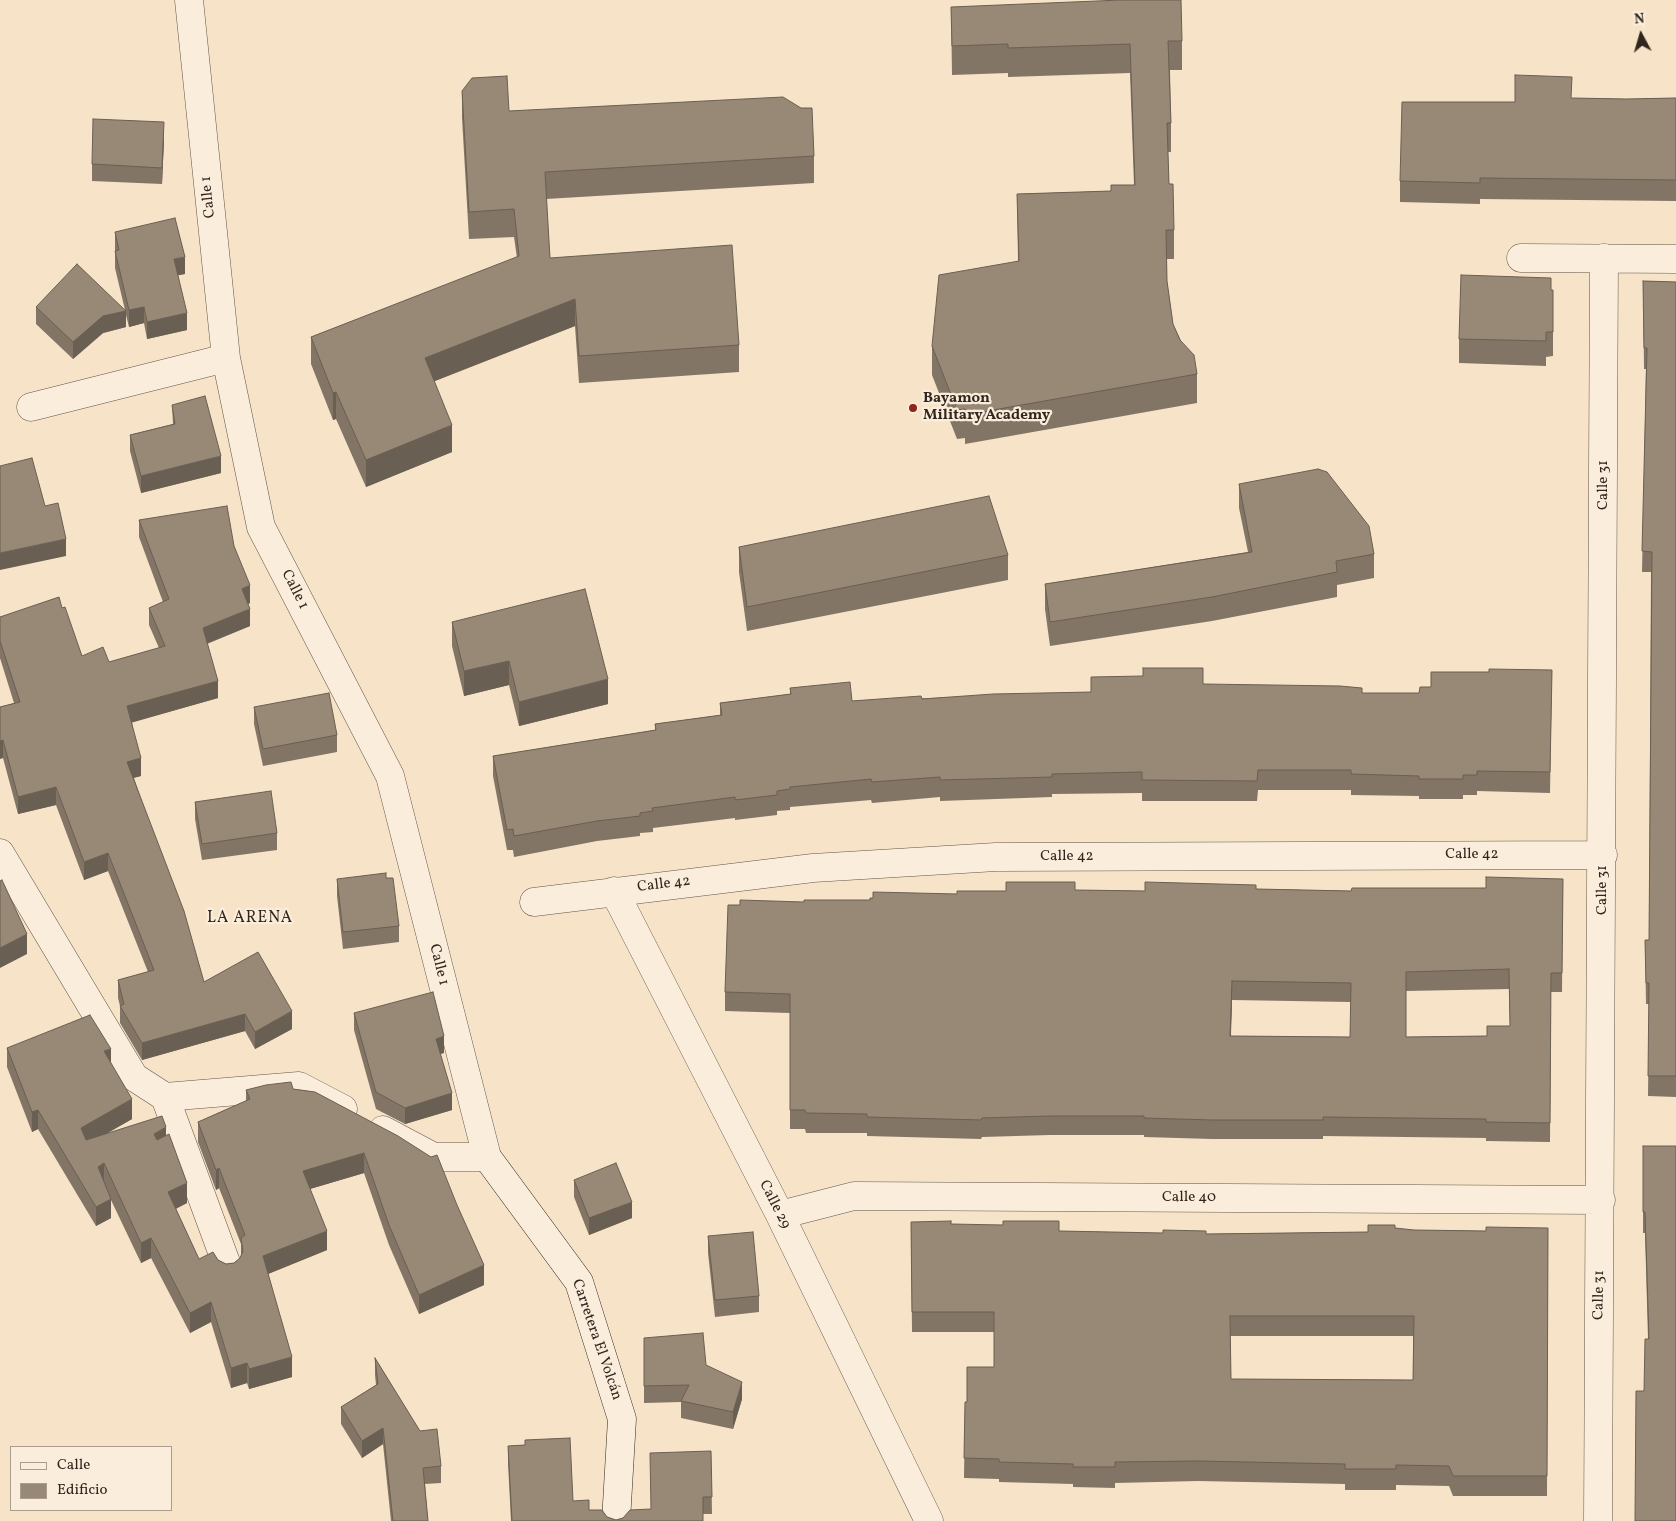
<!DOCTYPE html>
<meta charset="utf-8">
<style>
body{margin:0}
#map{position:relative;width:1676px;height:1521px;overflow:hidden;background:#f7e3c7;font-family:Vollkorn,serif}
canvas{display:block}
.legend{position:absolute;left:10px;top:1446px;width:162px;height:65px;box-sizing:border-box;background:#faeddb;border:1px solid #aa9d90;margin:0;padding:6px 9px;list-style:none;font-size:15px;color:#31261f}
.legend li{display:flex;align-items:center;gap:10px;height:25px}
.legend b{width:25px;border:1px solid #aa9d90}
.north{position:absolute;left:1616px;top:10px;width:50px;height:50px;-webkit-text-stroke:4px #faeddb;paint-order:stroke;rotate:354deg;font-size:14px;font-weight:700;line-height:20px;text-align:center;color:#31261f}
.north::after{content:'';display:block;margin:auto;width:18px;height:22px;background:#31261f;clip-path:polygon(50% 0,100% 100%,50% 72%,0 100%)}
</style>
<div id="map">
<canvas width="1676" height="1521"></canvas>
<ul class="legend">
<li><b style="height:6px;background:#faeddb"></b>Calle</li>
<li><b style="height:14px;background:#988876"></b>Edificio</li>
</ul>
<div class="north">N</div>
</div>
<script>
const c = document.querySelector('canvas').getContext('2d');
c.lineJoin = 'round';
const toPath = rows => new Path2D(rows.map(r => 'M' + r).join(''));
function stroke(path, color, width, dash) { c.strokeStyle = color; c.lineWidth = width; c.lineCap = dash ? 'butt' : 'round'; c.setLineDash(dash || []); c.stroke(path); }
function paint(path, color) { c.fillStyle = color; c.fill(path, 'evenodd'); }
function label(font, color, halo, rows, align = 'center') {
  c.font = font + ' Vollkorn,serif'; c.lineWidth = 4.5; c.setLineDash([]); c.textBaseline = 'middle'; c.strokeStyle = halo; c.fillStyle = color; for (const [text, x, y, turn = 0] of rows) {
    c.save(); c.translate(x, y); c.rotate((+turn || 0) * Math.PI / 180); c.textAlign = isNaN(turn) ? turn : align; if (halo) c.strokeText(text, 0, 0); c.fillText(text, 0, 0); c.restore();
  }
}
const street = toPath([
 [189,0,226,358,261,527,390,776,487,1157,434,1157,383,1130],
 [1521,258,1676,259],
 [31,407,226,358],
 [0,853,134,1077,165,1097,228,1268],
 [614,891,780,1215,929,1521],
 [534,902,813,868,996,857,1603,855],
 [165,1097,299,1086,343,1109],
 [780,1215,854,1196,1601,1200],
 [1598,1521,1604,258]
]);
const secondary = toPath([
 [487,1157,579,1282,622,1419,616,1521]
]);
stroke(street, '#625549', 29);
stroke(secondary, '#31261f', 29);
stroke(street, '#faeddb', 28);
stroke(secondary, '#faeddb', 28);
paint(toPath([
 [951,7,1182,41,1182,70,1170,70,1171,123,1171,152,1168,152,1169,184,1174,230,1174,259,1167,259,1167,281,1173,324,1197,374,1197,403,965,444,965,438,957,439,932,375,932,346,1018,261,1017,194,1111,191,1134,185,1130,73,1008,77,1008,73,952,75],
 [462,91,509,111,814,156,814,183,546,199,550,258,739,345,739,372,579,383,575,326,434,381,452,452,366,487,336,419,333,420,311,364,311,337,517,258,514,237,469,239,462,118],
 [1572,98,1626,99,1676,98,1676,201,1480,199,1480,204,1400,202,1400,181,1515,102],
 [164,139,162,184,92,181,92,164],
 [115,232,185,274,178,275,187,330,147,339,144,323,129,327,126,315,126,327,103,333,73,359,36,324,36,307,125,310,115,268],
 [1643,281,1676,282,1676,1097,1648,1096,1649,1004,1646,1004,1645,940,1649,940,1651,572,1642,572,1646,369,1644,369],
 [1551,290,1553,290,1553,356,1546,357,1546,366,1459,363,1459,339],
 [172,405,221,473,141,493,130,451,130,435,173,424],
 [1239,484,1374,554,1374,578,1337,585,1337,597,1212,621,1050,646,1045,609,1045,584,1248,552,1239,508],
 [139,520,234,546,250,603,248,604,250,626,207,644,218,698,132,722,141,776,134,778,204,982,292,1029,255,1049,245,1031,142,1060,120,1023,120,1006,118,998,118,980,148,972,108,871,84,880,56,805,18,814,3,758,0,707,14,703,0,658,0,617,62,608,82,656,109,662,159,648,149,625,149,608,163,602,139,537],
 [739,547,1008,555,1008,580,747,631,739,572],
 [452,622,608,704,519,726,509,685,464,696,452,646],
 [1552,670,1550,793,1477,791,1477,795,1463,795,1463,799,1419,799,1419,796,1351,795,1351,790,1258,790,1257,801,1142,801,1142,793,1052,794,1052,797,940,801,940,797,872,803,871,800,790,807,790,810,777,811,777,815,735,820,735,818,653,828,653,832,640,833,640,836,597,841,514,857,513,850,507,850,493,776,493,756,655,730,655,724,720,715,720,703,790,694,790,688,852,701,1091,692,1203,684,1362,693,1419,693,1431,687,1489,672],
 [254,707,337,735,337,752,263,766,254,724],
 [195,802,277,833,277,850,202,860,195,819],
 [386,878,399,926,399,942,343,949,337,896,337,879],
 [1563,879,1562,992,1551,992,1550,1142,1486,1141,1486,1138,1323,1136,1323,1139,1212,1139,1144,1137,1144,1135,1050,1135,982,1137,981,1139,867,1136,867,1133,806,1133,805,1129,790,1129,790,1013,725,1011,725,992,740,905,870,900,1006,891,1075,890,1145,891,1256,889,1351,891,1486,888],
 [1509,989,1510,1026,1487,1036,1406,1037,1406,991],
 [1232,1000,1351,1002,1350,1037,1231,1036],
 [354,1013,444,1053,440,1054,452,1110,405,1124,376,1109,354,1030],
 [7,1048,111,1063,132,1119,106,1134,166,1136,187,1203,176,1209,199,1259,218,1260,226,1264,234,1263,241,1257,241,1244,219,1188,216,1190,198,1142,198,1122,246,1101,246,1090,293,1089,315,1092,484,1285,419,1314,389,1245,364,1173,310,1189,327,1250,268,1274,292,1377,249,1389,247,1383,231,1388,211,1322,190,1333,151,1258,141,1263,111,1200,111,1218,96,1226,38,1129,32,1132,7,1067],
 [1643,1146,1676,1146,1644,1391,1648,1339,1645,1233,1643,1233],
 [574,1180,632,1218,589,1235,574,1197],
 [911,1222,951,1224,1059,1231,1206,1234,1368,1232,1395,1228,1414,1230,1486,1231,1548,1228,1547,1496,1453,1496,1449,1486,1396,1485,1396,1490,1345,1490,1345,1484,1198,1481,1115,1483,1115,1488,1073,1487,1073,1484,999,1482,999,1479,964,1478,965,1402,967,1402,994,1367,994,1332,912,1332],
 [1230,1336,1413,1336,1413,1380,1231,1379],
 [708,1236,759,1296,759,1312,715,1317,708,1253],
 [644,1338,706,1365,742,1399,733,1429,681,1418,681,1402,644,1403],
 [375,1358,441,1466,441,1483,425,1484,428,1521,391,1521,383,1444,362,1458,341,1424,341,1407,376,1385,375,1375],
 [525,1440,573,1501,589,1510,616,1520,651,1509,711,1451,712,1514,703,1514,703,1521,511,1521,508,1463,508,1446,525,1445]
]), '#837565');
paint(toPath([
 [164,122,164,139,162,184,162,168],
 [185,257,185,274,174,276,174,259],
 [575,299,575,326,425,385,425,358],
 [144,307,144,323,129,327,129,310],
 [126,311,126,327,103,333,73,359,73,342,103,316],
 [187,313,187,330,147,339,147,322],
 [336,392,336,419,333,420,333,393],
 [452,425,452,452,366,487,366,460],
 [221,456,221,473,141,493,141,476],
 [66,539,66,556,0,570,0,553],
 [250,585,250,603,242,607,242,589],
 [250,609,250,626,203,645,203,628],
 [509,661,509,685,464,696,464,671],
 [608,679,608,704,519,726,519,702],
 [218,681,218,698,127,724,127,706],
 [3,740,3,758,0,759,0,741],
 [141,758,141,776,127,779,127,762],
 [56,787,56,805,18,814,18,797],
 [108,853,108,871,84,880,84,862],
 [27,934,27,954,0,968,0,948],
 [1232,981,1232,1000,1230,1055,1230,1036],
 [292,1011,292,1029,255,1049,255,1032],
 [245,1014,245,1031,142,1060,142,1043],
 [444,1036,444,1053,436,1055,436,1039],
 [111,1049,111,1069,104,1051],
 [452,1093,452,1110,405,1124,405,1108],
 [132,1099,132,1119,81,1148,81,1128],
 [38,1110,38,1129,32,1132,32,1112],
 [166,1127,166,1147,154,1154,154,1134],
 [364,1153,364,1173,303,1191,303,1171],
 [104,1163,104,1183,98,1167],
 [219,1168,219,1188,216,1190,216,1170],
 [187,1183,187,1203,168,1212,168,1192],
 [111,1199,111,1218,96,1226,96,1207],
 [632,1202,632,1218,589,1235,589,1218],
 [327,1231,327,1250,263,1276,263,1256],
 [151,1238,151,1258,141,1263,141,1243],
 [484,1265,484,1285,419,1314,419,1295],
 [211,1302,211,1322,190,1333,190,1313],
 [292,1357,292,1377,249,1389,249,1369],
 [247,1363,247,1383,231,1388,231,1368],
 [742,1382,742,1399,733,1429,733,1412],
 [383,1428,383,1444,362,1458,362,1441]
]), '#6a5f53');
const building = toPath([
 [1121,0,1181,0,1182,41,1168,41,1171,123,1167,123,1169,184,1173,184,1174,230,1166,230,1167,281,1173,324,1180,340,1194,355,1197,374,965,415,965,409,957,410,932,346,939,275,1019,261,1017,194,1111,191,1111,185,1135,185,1130,44,1008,48,1008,44,952,46,951,7,1121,0],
 [1515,75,1572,77,1571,98,1626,99,1676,98,1676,180,1480,178,1480,183,1400,181,1402,102,1515,102,1515,75],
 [507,76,509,111,783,97,801,108,812,108,814,156,545,172,550,258,732,245,739,345,579,356,575,299,425,358,452,425,366,460,336,392,333,393,311,337,519,256,514,209,469,212,462,91,472,78,507,76],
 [93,119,164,122,162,168,92,164,93,119],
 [175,218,185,257,174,259,187,313,147,322,144,307,129,310,115,251,119,250,115,232,175,218],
 [77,264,126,311,103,316,73,342,36,307,77,264],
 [1461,275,1551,278,1551,290,1553,290,1553,332,1546,332,1546,341,1459,339,1461,275],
 [1643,281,1676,282,1676,1076,1648,1076,1649,983,1646,983,1645,940,1649,940,1652,552,1642,551,1647,348,1644,348,1643,281],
 [205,396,221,456,141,476,130,435,175,424,172,405,205,396],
 [32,458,45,506,58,503,66,539,0,553,0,466,32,458],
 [1318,469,1327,472,1369,526,1374,554,1336,561,1337,572,1212,597,1050,622,1045,584,1252,552,1239,484,1318,469],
 [989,496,1008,555,747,607,739,547,989,496],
 [227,506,234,546,250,585,242,589,250,609,203,628,218,681,127,706,141,758,127,762,184,911,204,982,258,952,292,1011,255,1032,245,1014,142,1043,120,1006,124,1004,118,980,154,970,108,853,84,862,56,787,18,797,3,740,0,741,0,707,20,702,0,641,0,617,59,597,62,608,65,607,82,656,103,647,109,662,165,646,149,608,169,599,139,520,227,506],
 [585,589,608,679,519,702,509,661,464,671,452,622,585,589],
 [1143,668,1203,668,1203,684,1340,686,1362,688,1362,693,1419,693,1420,687,1431,687,1431,672,1489,672,1489,669,1552,670,1550,772,1477,771,1477,775,1463,775,1463,779,1419,779,1419,776,1351,774,1351,770,1258,770,1257,781,1142,780,1142,772,1052,774,1052,777,940,780,940,777,872,782,871,779,790,787,790,789,777,791,777,795,735,800,735,797,652,808,653,811,640,813,640,816,597,821,514,836,513,829,507,830,493,756,656,730,655,724,722,715,720,703,791,694,790,688,850,682,852,701,921,696,922,699,993,694,1091,692,1091,677,1143,676,1143,668],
 [329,693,337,735,263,749,254,707,329,693],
 [271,791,277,833,202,844,195,802,271,791],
 [386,873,386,878,393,878,399,926,343,932,337,879,386,873],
 [1486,877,1563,879,1562,973,1551,973,1550,1123,1486,1122,1486,1119,1323,1117,1323,1120,1212,1120,1144,1118,1144,1116,1050,1116,982,1118,981,1120,867,1117,867,1114,806,1113,805,1110,790,1110,790,994,725,992,728,905,740,905,740,900,804,902,804,900,870,900,870,898,873,898,873,892,957,894,957,891,1006,891,1006,882,1075,882,1075,890,1145,891,1145,882,1256,885,1256,889,1351,891,1352,888,1486,888,1486,877],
 [1509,969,1510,1026,1487,1026,1487,1036,1406,1037,1406,972,1509,969],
 [1232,981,1351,983,1350,1037,1230,1036,1232,981],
 [2,880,27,934,0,948,0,881,2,880],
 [433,992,444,1036,436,1039,452,1093,405,1108,376,1092,354,1013,433,992],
 [90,1015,111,1049,104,1051,132,1099,81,1128,86,1140,162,1116,166,1127,154,1134,157,1140,169,1134,187,1183,168,1192,199,1259,213,1252,218,1260,226,1264,234,1263,240,1258,243,1251,241,1238,245,1235,219,1168,216,1170,198,1122,250,1099,246,1090,266,1085,291,1082,293,1089,315,1092,398,1136,431,1157,437,1155,457,1205,484,1265,419,1295,389,1225,364,1153,303,1171,327,1231,263,1256,292,1357,249,1369,247,1363,231,1368,211,1302,190,1313,151,1238,141,1243,104,1163,98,1167,111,1199,96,1207,38,1110,32,1112,7,1048,90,1015],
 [1643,1146,1676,1146,1676,1521,1635,1521,1636,1391,1644,1391,1645,1339,1649,1339,1645,1212,1643,1212,1643,1146],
 [616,1163,632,1202,589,1218,574,1180,616,1163],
 [951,1221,951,1224,1003,1225,1003,1221,1059,1221,1059,1231,1163,1233,1163,1230,1206,1231,1206,1234,1368,1232,1368,1225,1395,1225,1395,1228,1414,1230,1486,1231,1486,1227,1548,1228,1547,1476,1453,1476,1449,1466,1396,1465,1396,1469,1345,1469,1345,1464,1198,1461,1115,1462,1115,1467,1073,1467,1073,1464,999,1462,999,1459,964,1458,965,1402,967,1402,967,1367,994,1367,994,1312,912,1312,911,1222,951,1221],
 [1230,1316,1414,1316,1413,1380,1231,1379,1230,1316],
 [753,1232,759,1296,715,1300,708,1236,753,1232],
 [703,1333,706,1365,742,1382,733,1412,681,1401,689,1385,644,1386,644,1338,703,1333],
 [375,1358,420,1431,437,1429,441,1466,423,1468,428,1521,393,1521,383,1428,362,1441,341,1407,378,1384,375,1358],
 [570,1438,573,1501,589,1500,589,1510,602,1510,607,1517,616,1520,623,1518,630,1510,651,1509,650,1453,711,1451,712,1497,703,1497,703,1521,512,1521,508,1446,525,1445,525,1440,570,1438]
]);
paint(building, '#988876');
stroke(building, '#6a5f53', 1);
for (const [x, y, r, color] of [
 [913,408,5,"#8f2418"]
]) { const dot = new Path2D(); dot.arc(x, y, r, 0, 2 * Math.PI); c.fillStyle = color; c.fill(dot); stroke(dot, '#faeddb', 2); }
label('15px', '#31261f', '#faeddb', [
 ["Calle 1",209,197,-96],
 ["Calle 31",1604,485,-90],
 ["Calle 1",294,590,63],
 ["Calle 42",1472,855],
 ["Calle 42",1067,857],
 ["Calle 42",664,885,-7],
 ["Calle 31",1603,890,-90],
 ["Calle 1",438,965,76],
 ["Calle 40",1189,1198],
 ["Calle 29",774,1205,63],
 ["Calle 31",1600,1295,-89],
 ["Carretera El Volcán",596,1340,71]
]);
label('bold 15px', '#31261f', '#faeddb', [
 ["Bayamon",923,399],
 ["Military Academy",923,416]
], 'left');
c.letterSpacing = '1px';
label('16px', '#31261f', '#faeddb', [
 ["LA ARENA",250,919]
]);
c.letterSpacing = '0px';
</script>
